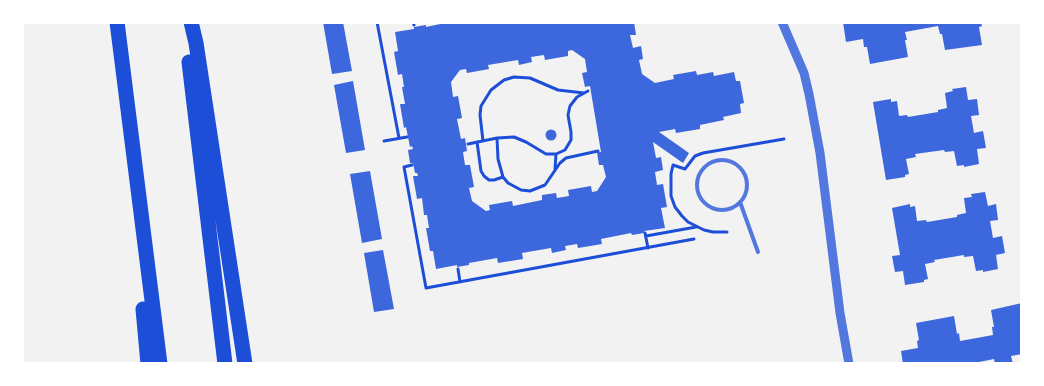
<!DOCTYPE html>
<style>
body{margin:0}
#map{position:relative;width:1044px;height:386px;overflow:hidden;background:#f2f2f2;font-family:Lora,serif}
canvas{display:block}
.frame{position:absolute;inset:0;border:24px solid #fff;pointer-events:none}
</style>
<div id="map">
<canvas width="1044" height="386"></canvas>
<div class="frame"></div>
</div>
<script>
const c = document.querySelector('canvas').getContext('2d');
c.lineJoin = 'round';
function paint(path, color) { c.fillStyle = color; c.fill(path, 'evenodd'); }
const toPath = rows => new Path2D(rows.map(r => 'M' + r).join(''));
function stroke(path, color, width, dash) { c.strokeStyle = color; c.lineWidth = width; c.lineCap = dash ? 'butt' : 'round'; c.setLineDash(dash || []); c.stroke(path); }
paint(toPath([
 [323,22,343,22,352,71,332,74],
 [450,22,634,22,636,35,630,35,633,48,641,46,643,59,639,60,642,74,655,83,674,79,673,75,696,71,697,75,713,72,714,76,734,72,736,81,740,81,744,103,740,104,741,113,723,117,724,120,700,125,700,129,676,133,675,129,659,132,689,153,683,163,653,142,656,158,661,157,663,170,655,172,657,185,663,184,667,207,661,208,665,228,644,231,644,233,632,235,631,233,601,239,602,244,578,248,577,244,565,246,566,250,552,253,551,248,522,253,523,259,498,263,497,258,469,263,469,265,457,267,457,265,436,269,433,251,430,251,426,228,429,228,427,215,424,215,422,198,417,199,413,176,418,176,417,173,415,173,413,163,410,163,408,150,413,149,412,146,410,147,406,127,404,128,400,104,405,104,402,87,404,87,402,74,398,75,394,52,398,51,395,32,414,29,414,27,426,25,426,27],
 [572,50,585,59,587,72,582,73,585,87,590,86,601,152,597,152,599,165,603,165,606,177,597,191,592,192,591,186,568,190,569,196,557,198,556,193,542,195,542,200,513,206,512,201,489,205,490,210,486,211,472,201,469,188,474,187,470,165,465,165,463,152,467,151,465,138,461,139,457,119,462,118,458,96,453,97,451,82,460,70,466,69,467,73,489,69,488,65,518,60,519,65,532,62,531,57,544,55,545,60,568,56,568,51],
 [843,22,981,22,982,26,979,27,982,45,945,50,942,34,940,34,938,26,905,32,907,40,905,40,908,57,870,64,867,47,864,47,863,39,846,42],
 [353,81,365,150,346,153,334,85],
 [966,87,968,100,977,99,979,115,971,116,974,133,983,131,986,148,977,149,979,164,964,167,964,165,957,166,954,151,945,152,944,150,915,154,916,157,906,159,909,174,905,175,905,177,886,180,873,102,891,99,891,102,897,101,899,116,907,115,908,117,938,112,938,110,947,108,945,93,953,91,952,89],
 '545.5 135a5.5 5.5 0 1 1 11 0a5.5 5.5 0 1 1-11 0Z',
 [370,171,382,239,362,243,350,174],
 [985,192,988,206,996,204,998,220,990,221,993,238,1002,236,1005,253,996,255,998,269,983,272,983,270,976,271,973,256,964,257,964,255,934,260,935,262,925,264,928,279,924,280,924,282,905,285,903,271,895,272,892,256,900,255,892,208,910,204,910,207,915,206,917,221,926,220,927,222,957,217,957,215,966,213,964,198,972,197,971,194],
 [383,250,394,309,374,312,364,253],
 [1022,303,1022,354,1011,356,1013,364,995,364,994,359,969,364,903,364,901,351,918,348,917,341,919,340,916,323,954,316,957,334,959,333,960,341,993,335,992,327,994,327,991,310]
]), '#3d67dc');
stroke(toPath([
 [377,22,399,138],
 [413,22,414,25],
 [497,138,498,159,503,177,508,183,521,190,530,191,545,185,560,163,566,158,598,151],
 [384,141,407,137],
 [483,141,480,115,481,106,491,90,504,80,514,77,530,78,558,90,584,93],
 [477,142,481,171,484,176,489,180,494,180,503,177],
 [468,144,497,138,514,137,526,142,546,154,556,154,565,150,571,140,571,132,568,115,570,106,577,97,588,91],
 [412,165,404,167,426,288,694,239],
 [555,169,556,154],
 [727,232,713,232,704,230,688,222,682,216,675,207,671,196,671,174,673,165,685,169,695,156,703,153,784,139],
 [645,233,648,248],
 [646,236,696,227],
 [458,269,460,282]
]), '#1d4ed8', 3);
stroke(toPath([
 '697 185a25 25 0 1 1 50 0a25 25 0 1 1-50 0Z',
 [740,202,758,252]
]), '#5277de', 4);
stroke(toPath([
 [782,22,804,73,809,94,820,153,840,313,849,364]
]), '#5277de', 9);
stroke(toPath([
 [117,22,160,364],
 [191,22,196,43,245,364],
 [189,62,225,364],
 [143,309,148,364]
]), '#1d4ed8', 15);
</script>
